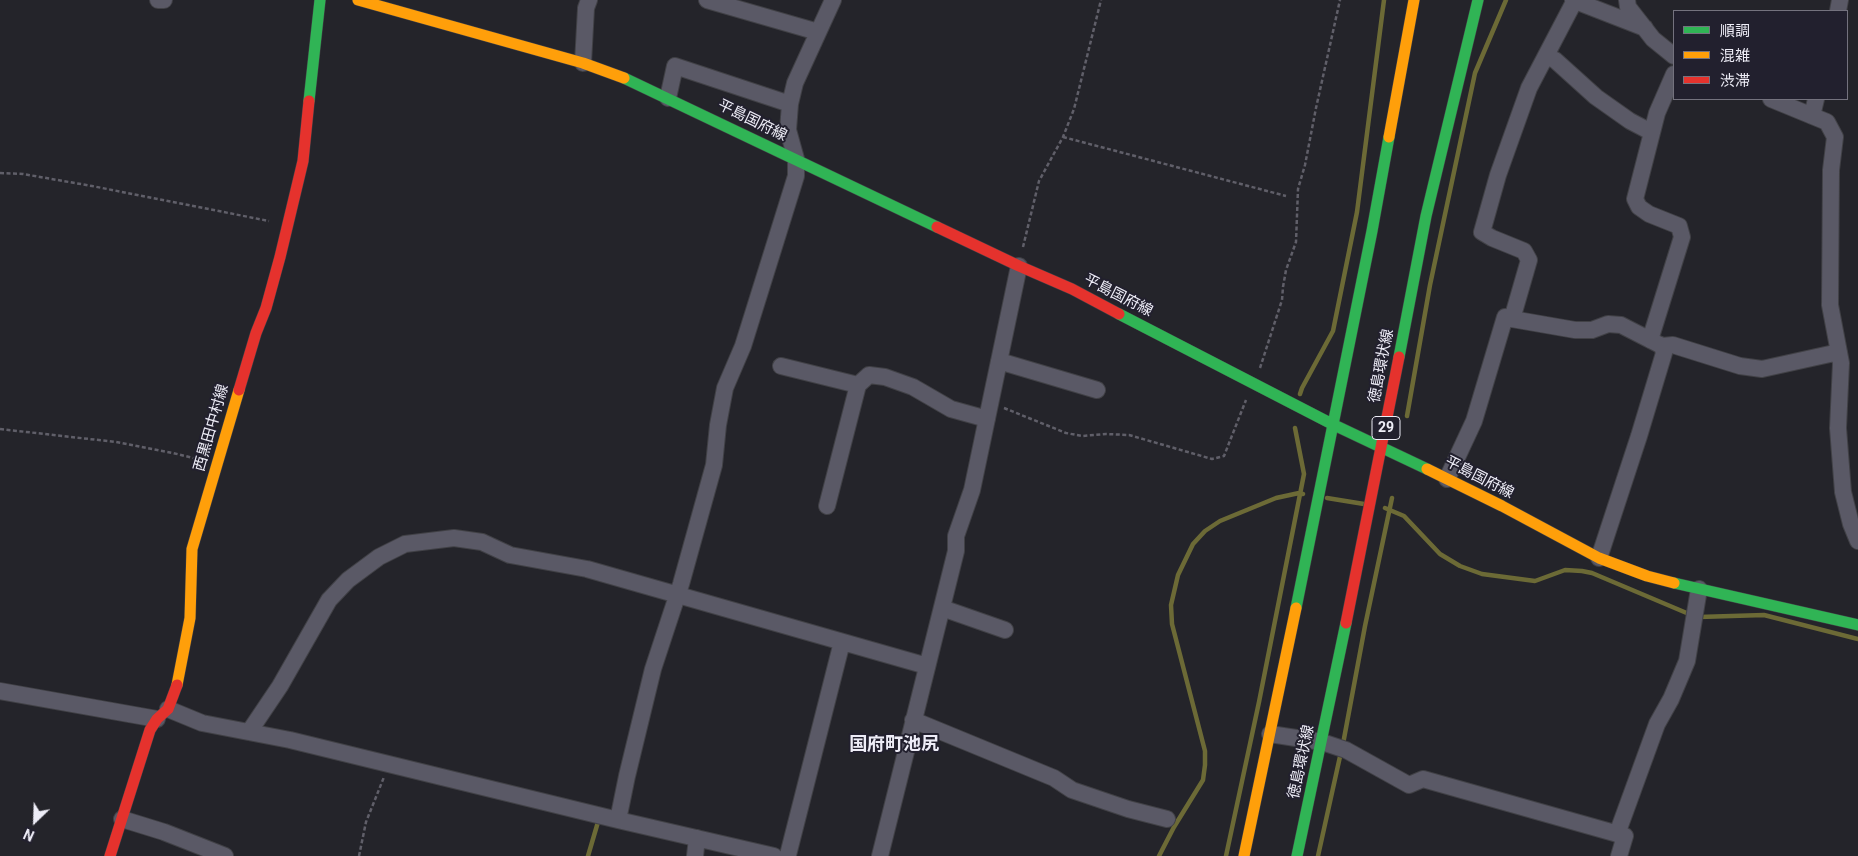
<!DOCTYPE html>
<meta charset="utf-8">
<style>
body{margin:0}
#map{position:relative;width:1858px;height:856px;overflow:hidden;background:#24242a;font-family:Roboto,"Noto Sans JP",sans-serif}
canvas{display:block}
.legend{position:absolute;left:1673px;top:10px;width:175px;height:90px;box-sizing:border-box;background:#22202e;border:1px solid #74727e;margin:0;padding:6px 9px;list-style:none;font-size:15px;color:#eeedf7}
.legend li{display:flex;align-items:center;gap:10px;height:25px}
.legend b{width:25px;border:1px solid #74727e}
.north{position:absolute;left:10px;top:796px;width:50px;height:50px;-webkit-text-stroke:4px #22202e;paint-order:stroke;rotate:204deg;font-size:14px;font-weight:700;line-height:20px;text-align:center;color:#eeedf7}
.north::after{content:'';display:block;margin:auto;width:18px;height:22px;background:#eeedf7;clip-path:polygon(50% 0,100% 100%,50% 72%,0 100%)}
</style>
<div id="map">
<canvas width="1858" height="856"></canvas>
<ul class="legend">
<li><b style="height:6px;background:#30b455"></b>順調</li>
<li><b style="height:6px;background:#ff9f0a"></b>混雑</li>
<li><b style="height:6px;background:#e5322d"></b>渋滞</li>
</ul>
<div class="north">N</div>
</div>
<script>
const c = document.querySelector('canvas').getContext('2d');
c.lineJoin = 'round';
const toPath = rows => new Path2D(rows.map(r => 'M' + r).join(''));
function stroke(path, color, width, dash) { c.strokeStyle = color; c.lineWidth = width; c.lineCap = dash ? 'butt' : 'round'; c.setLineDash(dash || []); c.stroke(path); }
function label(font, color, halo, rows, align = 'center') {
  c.font = font + ' Roboto,"Noto Sans JP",sans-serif'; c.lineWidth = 4; c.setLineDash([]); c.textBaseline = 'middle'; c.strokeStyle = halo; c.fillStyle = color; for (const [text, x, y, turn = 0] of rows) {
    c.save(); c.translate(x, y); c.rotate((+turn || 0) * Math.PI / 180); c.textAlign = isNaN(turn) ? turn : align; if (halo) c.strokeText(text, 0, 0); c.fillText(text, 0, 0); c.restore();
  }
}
stroke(toPath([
 [1300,394,1302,388,1333,331,1357,212,1384,0],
 [1407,416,1430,285,1475,73,1506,0],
 [1327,498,1364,504],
 [1385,508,1404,516,1440,554,1460,566,1482,574,1535,581,1565,570,1582,571,1592,573,1689,614,1699,617,1764,615,1858,639],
 [1343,744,1365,626,1392,498],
 [588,856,598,822],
 [1159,856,1174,827,1203,780,1205,765,1205,751,1172,624,1171,605,1178,575,1193,544,1205,531,1220,521,1276,498,1299,493,1303,494],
 [1226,856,1259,702,1304,474,1295,428],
 [1318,856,1341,752]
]), '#6c6a36', 4.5);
const street = toPath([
 [158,0,164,0],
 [707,0,818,32],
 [1573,0,1645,28],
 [1575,0,1529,88,1498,175,1482,232,1492,238,1524,251,1529,260,1512,319,1575,330,1592,330,1608,324,1621,325,1662,346,1664,353,1639,436,1599,558],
 [1627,0,1628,7,1653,39,1674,56],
 [1838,11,1840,0],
 [1547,57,1555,60,1596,97,1630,121,1651,132],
 [583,63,586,8,589,0],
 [668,98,675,66,790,104],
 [1771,99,1827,122,1835,137,1831,170,1830,305,1841,363,1838,428,1843,492,1851,524,1858,541],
 [1812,116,1816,99],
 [1650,340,1682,237,1679,226,1649,214,1639,207,1635,199,1657,113,1674,74],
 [1662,346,1673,345,1740,366,1762,369,1839,352],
 [999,361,1097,390],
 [781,366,858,385],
 [1447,479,1474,421,1505,317,1512,319],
 [827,506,858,385,869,375,885,377,913,387,951,409,987,419],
 [942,608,1005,630],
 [0,691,157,719],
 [168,709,202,723,290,740,618,820,774,856],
 [913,720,1054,778,1072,790,1128,809,1167,819],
 [249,732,280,686,329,600,348,580,379,557,405,544,454,538,482,542,510,555,587,569,927,666],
 [1270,734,1322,742,1346,750,1409,785,1423,779,1625,836,1619,856],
 [122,819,164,832,225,856],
 [618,820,627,776,653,669,681,584,714,465,718,425,725,388,743,346,796,176,796,159,788,130,790,104,795,83,833,0],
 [1617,834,1657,724,1671,699,1687,661,1699,589],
 [788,855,842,642],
 [695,856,697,838],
 [880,856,956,551,956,536,972,490,1019,266]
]);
const fast = toPath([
 [624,78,937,227],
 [309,101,320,0],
 [1119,314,1332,424,1427,469],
 [1399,357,1426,216,1478,0],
 [1674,583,1858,625],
 [1296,608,1372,231,1389,137],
 [1297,856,1346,623]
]);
const slow = toPath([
 [358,0,583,63,624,78],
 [1389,137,1414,0],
 [1427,469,1502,506,1599,558,1647,576,1674,583],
 [177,685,190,618,192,549,239,390],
 [1244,856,1296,608]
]);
const jam = toPath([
 [937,227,1019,266,1072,289,1119,314],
 [239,390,256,333,266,308,280,257,303,161,309,101],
 [1346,623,1399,357],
 [110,856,150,730,157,719,168,709,177,685]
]);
stroke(street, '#414146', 18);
stroke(fast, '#414146', 12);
stroke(slow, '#414146', 12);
stroke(jam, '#414146', 12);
stroke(toPath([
 [1063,137,1286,196],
 [0,173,23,174,92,186,269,221],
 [1023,247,1039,181,1063,137,1074,109,1101,0],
 [1260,368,1282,300,1283,287,1286,270,1296,242,1298,189,1305,165,1316,108,1340,0],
 [1004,408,1066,433,1082,436,1106,434,1129,435,1212,459,1224,456,1246,400],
 [0,429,116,442,173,453,201,460],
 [359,856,366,822,384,777]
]), '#605f69', 2.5, [4, 2.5]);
stroke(street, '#5a5966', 16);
stroke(fast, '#30b455', 11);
stroke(slow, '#ff9f0a', 11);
stroke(jam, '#e5322d', 11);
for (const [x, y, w] of [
 [1386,428,28]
]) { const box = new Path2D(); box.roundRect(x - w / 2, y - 11.5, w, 23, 4); c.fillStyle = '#22202e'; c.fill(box); stroke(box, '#eeedf7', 1); }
label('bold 14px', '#eeedf7', null, [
 ["29",1386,428]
]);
label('15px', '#eeedf7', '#22202e', [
 ["平島国府線",752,121,26],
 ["平島国府線",1118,296,27],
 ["徳島環状線",1382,366,-79],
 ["西黒田中村線",212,428,-74],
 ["平島国府線",1479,478,27],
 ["徳島環状線",1302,762,-78]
]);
label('bold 18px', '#eeedf7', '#22202e', [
 ["国府町池尻",894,745]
]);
</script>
